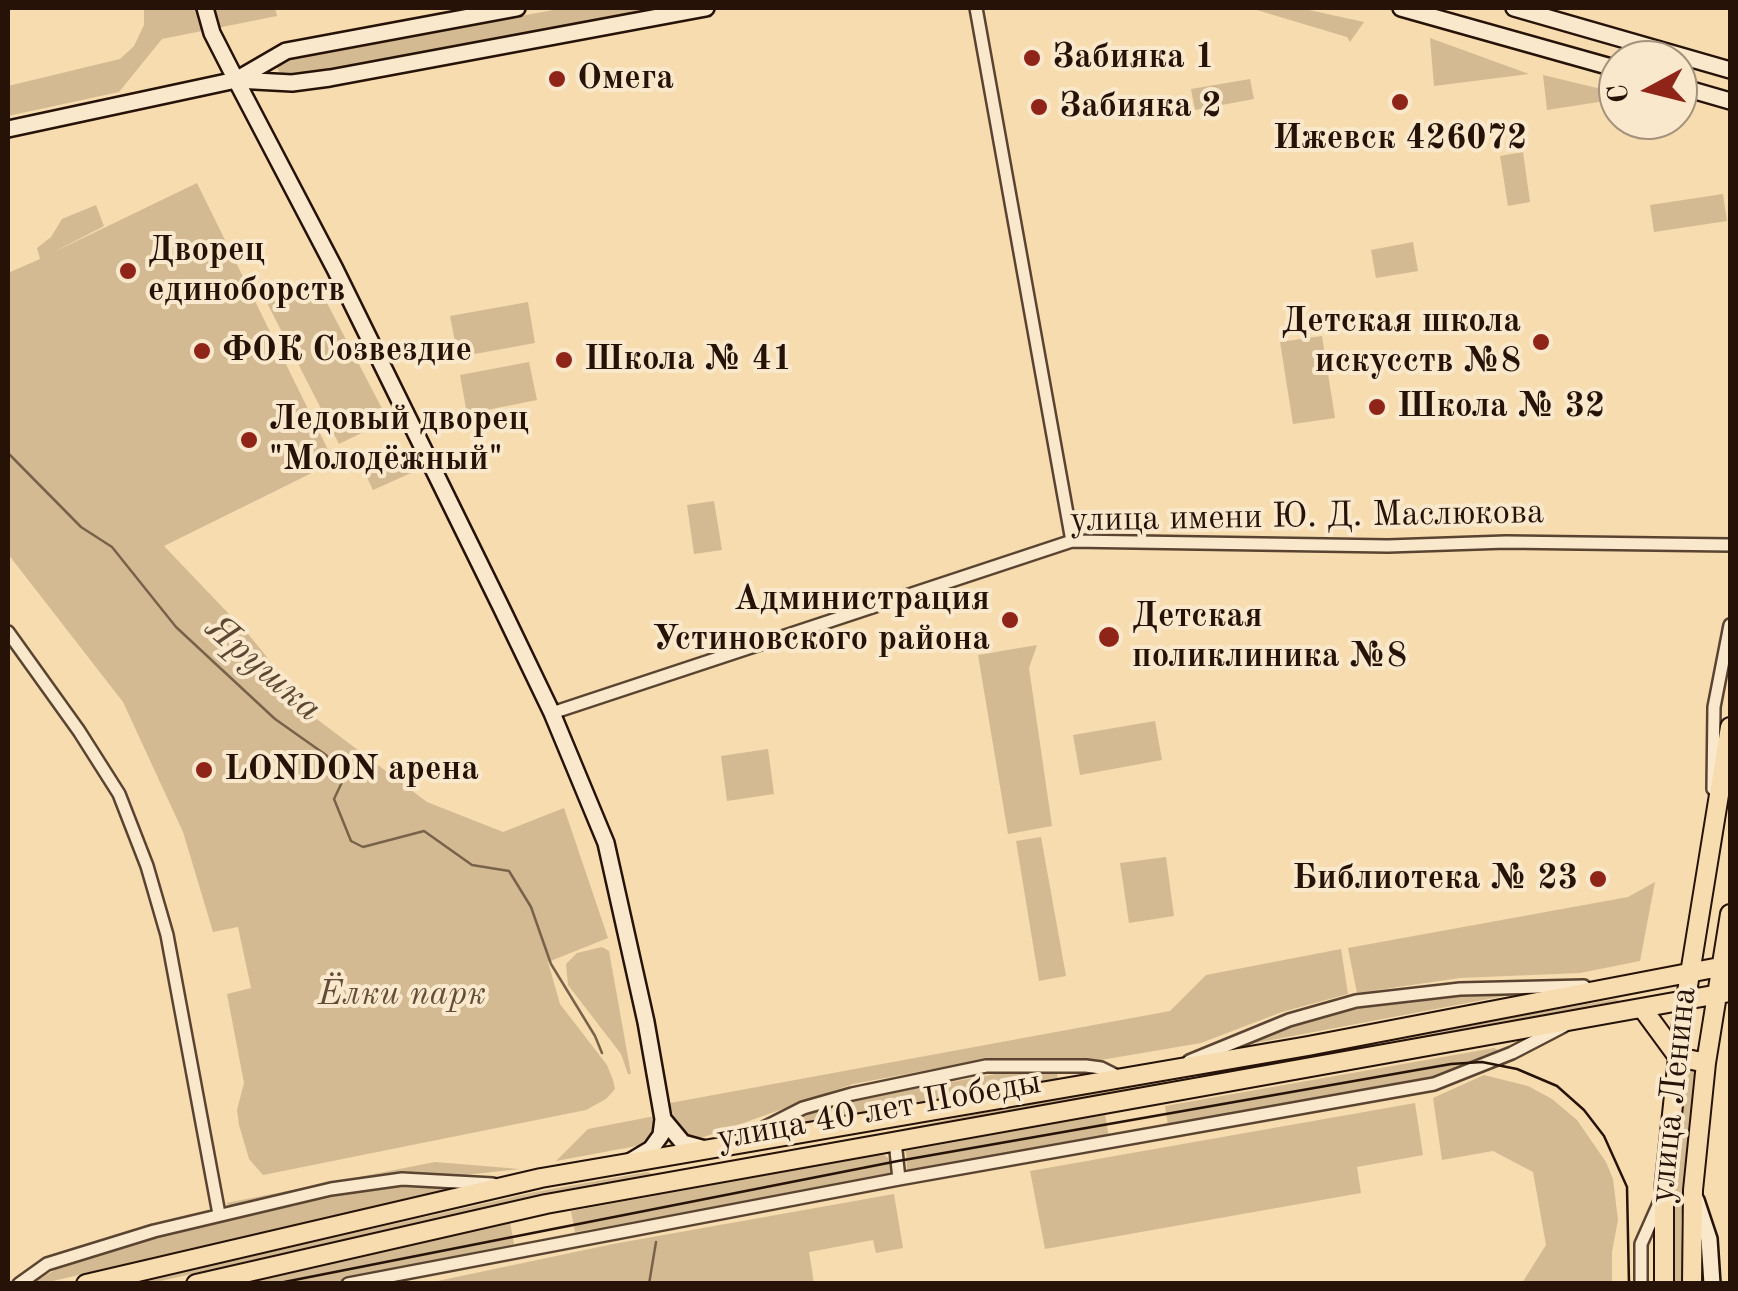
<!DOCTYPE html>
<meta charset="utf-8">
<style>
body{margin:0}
#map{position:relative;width:1738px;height:1291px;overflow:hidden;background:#f6dcaf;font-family:"Old Standard TT",serif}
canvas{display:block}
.frame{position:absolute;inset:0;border:10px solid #261207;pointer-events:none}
.north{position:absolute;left:1598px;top:40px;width:100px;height:100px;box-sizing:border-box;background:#f9e8cb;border:2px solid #a5927d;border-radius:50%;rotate:263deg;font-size:28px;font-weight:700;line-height:40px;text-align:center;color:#261207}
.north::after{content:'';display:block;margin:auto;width:35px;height:45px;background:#8f2418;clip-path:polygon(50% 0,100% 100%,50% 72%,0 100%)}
</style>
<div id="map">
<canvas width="1738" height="1291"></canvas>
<div class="frame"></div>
<div class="north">С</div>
</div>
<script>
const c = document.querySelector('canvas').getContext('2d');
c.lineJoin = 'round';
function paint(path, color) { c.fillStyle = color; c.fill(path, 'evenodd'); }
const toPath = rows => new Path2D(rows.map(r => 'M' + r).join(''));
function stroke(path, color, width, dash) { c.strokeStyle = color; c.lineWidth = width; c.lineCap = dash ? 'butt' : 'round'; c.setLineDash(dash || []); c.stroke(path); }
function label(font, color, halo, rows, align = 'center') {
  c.font = font + ' "Old Standard TT",serif'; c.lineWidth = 8; c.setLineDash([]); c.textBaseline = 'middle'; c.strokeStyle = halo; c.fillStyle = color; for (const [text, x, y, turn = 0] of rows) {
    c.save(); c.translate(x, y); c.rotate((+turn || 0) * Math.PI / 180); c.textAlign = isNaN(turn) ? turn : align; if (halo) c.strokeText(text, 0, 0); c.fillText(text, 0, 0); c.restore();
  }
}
paint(toPath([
 [144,8,275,8,277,16,162,39,119,92,8,116,8,86,120,59,134,46,144,25],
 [564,8,659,8,283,78,277,68,280,60],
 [1250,8,1300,8,1364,22,1350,42,1347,37],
 [1430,38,1529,74,1434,86],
 [1543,75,1618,93,1618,99,1547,110],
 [1250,79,1254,99,1195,110,1191,89],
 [1523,152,1530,202,1508,206,1500,156],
 [197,183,334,462,164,546,249,635,318,720,427,802,503,832,564,808,608,938,548,962,560,1004,607,1065,613,1080,615,1089,606,1099,586,1110,263,1175,249,1159,239,1125,237,1110,244,1083,227,994,251,988,238,927,213,932,183,832,123,702,8,554,8,273,40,259,37,248,51,237,62,219,96,205,104,226,52,253],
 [1723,194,1727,221,1654,232,1650,205],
 [1413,242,1418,271,1376,278,1371,250],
 [315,280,388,420,339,444,263,295],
 [528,302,535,343,458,357,450,316],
 [1322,336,1335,418,1293,424,1280,342],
 [529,362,537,400,467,414,460,375],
 [397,446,411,473,373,490,361,465],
 [714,501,722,550,694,554,687,505],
 [1037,645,1029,668,1052,826,1008,834,978,655],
 [1155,721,1162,760,1080,775,1073,735],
 [768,749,774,794,727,801,721,756],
 [1041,837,1066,976,1039,981,1016,841],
 [1166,857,1174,916,1129,923,1120,863],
 [1655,882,1640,961,1580,973,1460,978,1357,993,1348,948,1628,897],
 [602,947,609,951,631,1074,628,1074,621,1054,568,985,566,964,577,953],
 [1341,949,1348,994,1282,1012,1201,1043,1095,1061,981,1060,853,1084,704,1137,688,1138,677,1131,670,1103,1170,1011,1206,975],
 [1531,991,1245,1045,1290,1023,1386,1001,1467,993],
 [1616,999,1619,1001,1617,1005,904,1132,902,1129,1111,1087],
 [1494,1048,1502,1052,1435,1079,1168,1126,1165,1106],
 [1685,1063,1696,1065,1681,1223,1683,1283,1672,1284,1672,1224],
 [1057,1073,1058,1081,892,1109,878,1107,862,1115,771,1131,833,1104,856,1099,996,1074],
 [1484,1075,1528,1086,1552,1099,1577,1120,1606,1162,1613,1179,1618,1220,1612,1252,1612,1283,1522,1283,1546,1245,1533,1172,1493,1151,1442,1160,1433,1098],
 [1415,1103,1423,1155,1357,1167,1361,1193,1045,1249,1030,1171],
 [1105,1114,1109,1138,907,1170,906,1151],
 [655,1116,653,1138,642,1145,556,1161,588,1129],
 [883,1154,889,1159,891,1176,575,1232,571,1211],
 [435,1162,520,1169,456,1176,403,1173,232,1207,226,1203],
 [647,1172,652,1174,648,1179,538,1196,152,1283,129,1284,535,1192],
 [420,1185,458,1188,44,1283,30,1284,55,1270,156,1238,378,1186],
 [894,1194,903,1248,876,1253,873,1240,809,1252,814,1283,428,1283,613,1244],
 [510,1222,514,1244,330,1283,227,1284]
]), '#d3ba92');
stroke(toPath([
 [8,453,81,527,112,547,176,627,275,719,326,755,344,778,334,799,351,841,363,847,424,831,472,865,509,871,531,907,551,964,595,1036,602,1053],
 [649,1284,656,1242]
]), '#78624a', 2.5);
const street = toPath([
 [976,8,1072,541],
 [8,632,79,731,119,794,147,866,167,935,219,1214],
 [552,713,1072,541,1388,546,1506,542,1730,545],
 [1713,789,1714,707,1730,625],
 [1189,1061,1289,1020,1356,1001,1460,989,1584,986],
 [744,1138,803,1108,852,1094,986,1066,1086,1066,1101,1068,1121,1078],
 [895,1141,899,1179],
 [19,1284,47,1264,154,1231,331,1189,402,1179,493,1184],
 [348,1284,899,1179,1434,1084,1512,1053,1564,1026],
 [1641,1284,1641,1244,1661,1199]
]);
const secondary = toPath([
 [205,8,212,33,236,80,335,269,501,607,552,713,606,843,646,1022,663,1119,661,1135,651,1149,631,1161],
 [1401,8,1618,69],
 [1514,8,1730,70],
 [236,80,286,51,517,8],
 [1678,86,1730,101],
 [8,129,236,80,292,83,330,78,706,8],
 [663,1119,683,1143,705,1149],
 [1696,1200,1709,1239,1712,1284]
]);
const primary = toPath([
 [1642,1008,1678,1057,1706,1063],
 [86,1284,541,1178,1308,1046,1730,965],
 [196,1284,546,1204,1730,992],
 [1664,1284,1664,1190,1681,1029,1730,727],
 [1692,1284,1693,1190,1706,1063,1730,914]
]);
stroke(street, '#5a4431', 16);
stroke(secondary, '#261207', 20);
stroke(primary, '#261207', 22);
stroke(street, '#f9e8cb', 11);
stroke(secondary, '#f9e8cb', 15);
stroke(primary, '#f6dcaf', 18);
stroke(toPath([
 [274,1284,898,1161,1451,1064,1482,1062,1517,1069,1557,1086,1584,1110,1604,1136,1627,1187,1629,1284]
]), '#261207', 2.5);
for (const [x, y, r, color] of [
 [1032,58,10,"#8f2418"],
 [557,79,10,"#8f2418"],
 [1400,102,10,"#8f2418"],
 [1039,107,10,"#8f2418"],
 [128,271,10,"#8f2418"],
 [1541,342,10,"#8f2418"],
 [202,351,10,"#8f2418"],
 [564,360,10,"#8f2418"],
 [1377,407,10,"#8f2418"],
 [249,440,10,"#8f2418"],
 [1010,620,10,"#8f2418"],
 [1109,637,12,"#8f2418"],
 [204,770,10,"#8f2418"],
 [1598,879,10,"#8f2418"]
]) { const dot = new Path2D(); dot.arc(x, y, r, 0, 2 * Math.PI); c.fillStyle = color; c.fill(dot); stroke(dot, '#f9e8cb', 4); }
label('bold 35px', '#261207', '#f9e8cb', [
 ["Забияка 1",1052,58],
 ["Омега",577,79],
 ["Забияка 2",1059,107],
 ["Ижевск 426072",1400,139,"center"],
 ["Дворец",148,251],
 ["единоборств",148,291],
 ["Детская школа",1521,322,"right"],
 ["искусств №8",1521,362,"right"],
 ["ФОК Созвездие",222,351],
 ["Школа № 41",584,360],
 ["Школа № 32",1397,407],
 ["Ледовый дворец",269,420],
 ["\"Молодёжный\"",269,460],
 ["Администрация",990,600,"right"],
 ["Устиновского района",990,640,"right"],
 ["Детская",1132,617],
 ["поликлиника №8",1132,657],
 ["LONDON арена",224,770],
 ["Библиотека № 23",1578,879,"right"]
], 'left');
label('35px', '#261207', '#f9e8cb', [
 ["улица имени Ю. Д. Маслюкова",1307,517,-1],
 ["улица Ленина",1674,1095,-84],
 ["улица 40 лет Победы",879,1111,-10]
]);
label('italic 35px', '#634d38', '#f9e8cb', [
 ["Ёлки парк",402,995]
]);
label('italic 38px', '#5d4733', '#f9e8cb', [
 ["Ярушка",263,669,41]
]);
</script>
